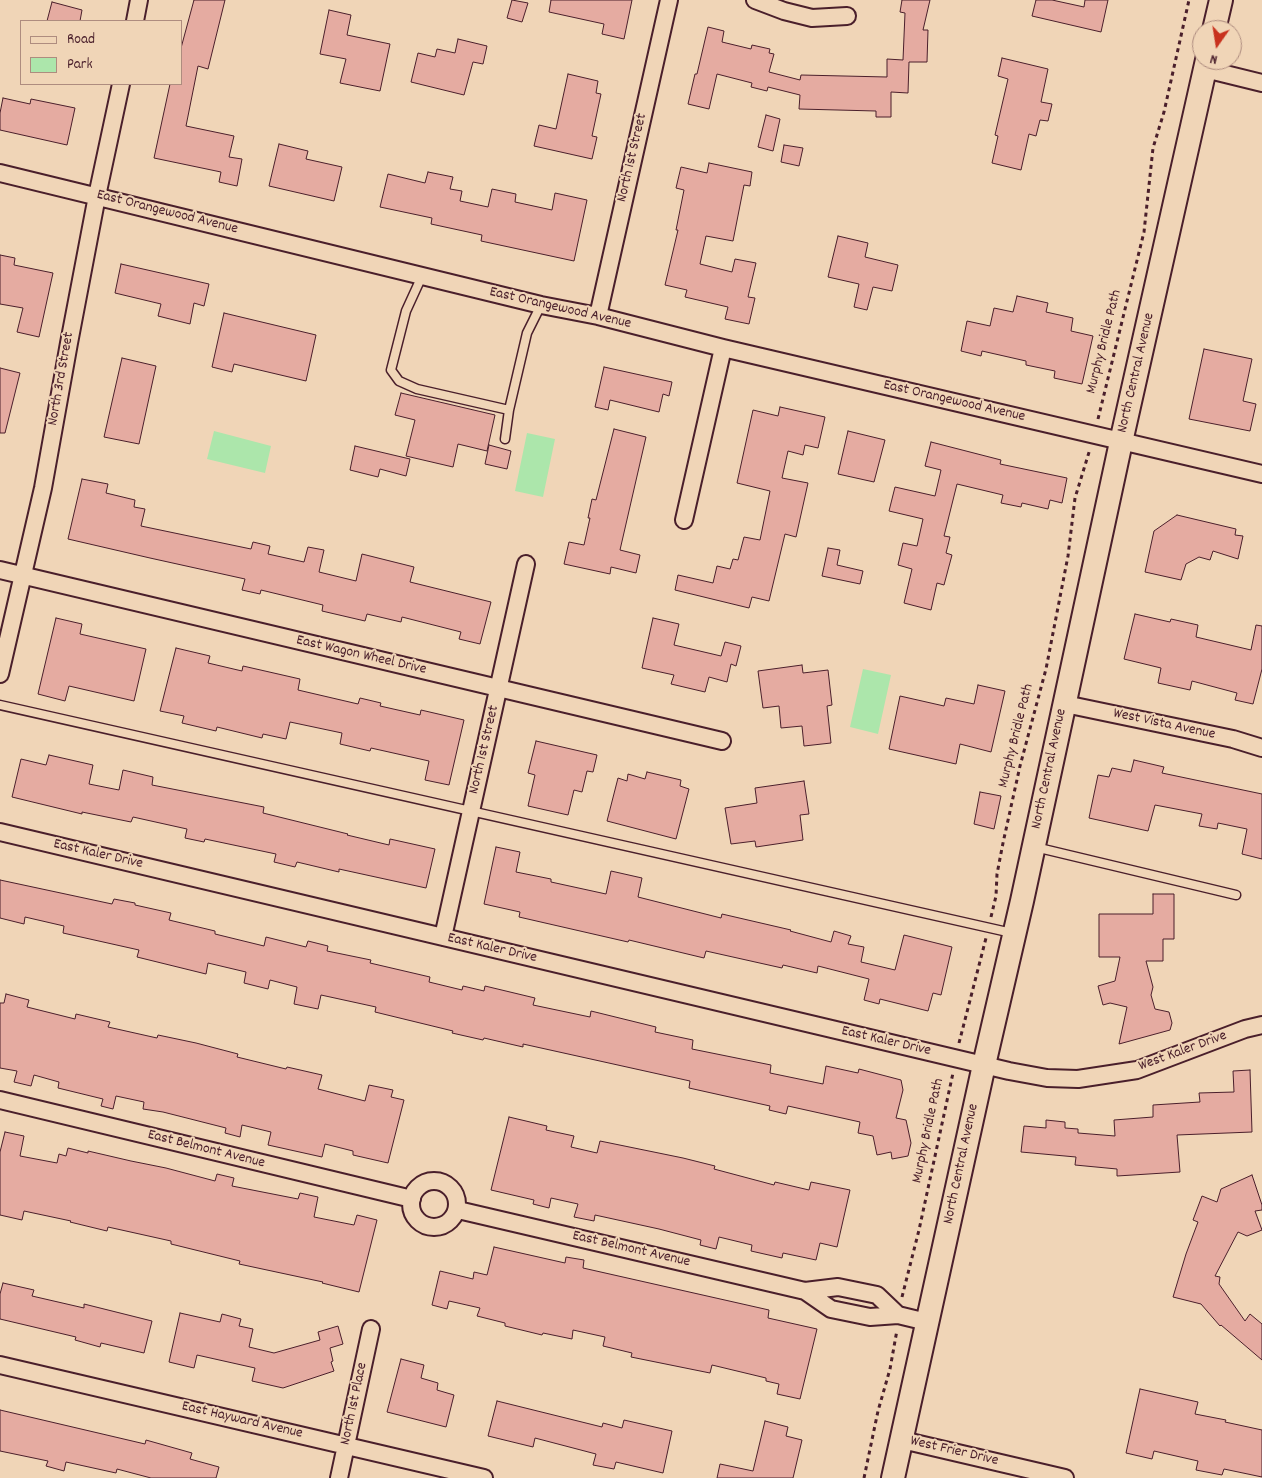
<!DOCTYPE html>
<style>
body{margin:0}
#map{position:relative;width:1262px;height:1478px;overflow:hidden;background:#f0d5b7;font-family:Dekko,sans-serif}
canvas{display:block}
.legend{position:absolute;left:20px;top:20px;width:162px;height:65px;box-sizing:border-box;background:#f0d5b7;border:1px solid #ae8c7f;margin:0;padding:6px 9px;list-style:none;font-size:15px;color:#4a1f2b}
.legend li{display:flex;align-items:center;gap:10px;height:25px}
.legend b{width:25px;border:1px solid #ae8c7f}
.north{position:absolute;left:1192px;top:20px;width:50px;height:50px;box-sizing:border-box;background:#f0d5b7;border:1px solid #ae8c7f;border-radius:50%;rotate:193deg;font-size:14px;font-weight:700;line-height:20px;text-align:center;color:#4a1f2b}
.north::after{content:'';display:block;margin:auto;width:18px;height:22px;background:#c8321e;clip-path:polygon(50% 0,100% 100%,50% 72%,0 100%)}
</style>
<div id="map">
<canvas width="1262" height="1478"></canvas>
<ul class="legend">
<li><b style="height:6px;background:#f0d5b7"></b>Road</li>
<li><b style="height:14px;background:#ace6ab"></b>Park</li>
</ul>
<div class="north">N</div>
</div>
<script>
const c = document.querySelector('canvas').getContext('2d');
c.lineJoin = 'round';
function paint(path, color) { c.fillStyle = color; c.fill(path, 'evenodd'); }
const toPath = rows => new Path2D(rows.map(r => 'M' + r).join(''));
function stroke(path, color, width, dash) { c.strokeStyle = color; c.lineWidth = width; c.lineCap = dash ? 'butt' : 'round'; c.setLineDash(dash || []); c.stroke(path); }
function label(font, color, halo, rows, align = 'center') {
  c.font = font + ' Dekko,sans-serif'; c.lineWidth = 4; c.setLineDash([]); c.textBaseline = 'middle'; c.strokeStyle = halo; c.fillStyle = color; for (const [text, x, y, turn = 0] of rows) {
    c.save(); c.translate(x, y); c.rotate((+turn || 0) * Math.PI / 180); c.textAlign = isNaN(turn) ? turn : align; if (halo) c.strokeText(text, 0, 0); c.fillText(text, 0, 0); c.restore();
  }
}
paint(toPath([
 [214,431,271,446,265,473,207,459],
 [527,433,555,439,543,497,515,491],
 [863,669,891,675,878,734,850,727]
]), '#ace6ab');
const building = toPath([
 [194,0,225,0,208,69,198,66,186,126,234,136,229,157,242,159,237,186,219,182,221,172,154,158,170,84,181,84,181,48,194,0],
 [512,0,528,3,522,22,507,18,512,0],
 [551,0,632,0,624,39,602,34,604,24,549,12,551,0],
 [902,0,930,0,923,30,928,30,927,62,909,62,908,93,891,92,891,117,876,117,876,111,799,109,800,95,768,87,767,91,751,87,752,83,717,74,709,109,688,104,695,74,697,74,708,27,724,31,722,42,751,49,752,45,770,49,769,53,774,54,769,72,800,80,801,75,887,77,887,59,903,60,905,13,900,12,902,0],
 [1036,0,1052,0,1084,7,1085,0,1108,0,1101,32,1032,16,1036,0],
 [52,2,82,10,80,21,47,21,52,2],
 [329,10,351,15,347,35,390,44,380,91,340,83,346,59,320,54,329,10],
 [458,39,487,46,483,64,473,62,464,95,411,82,418,53,435,57,437,49,455,53,458,39],
 [1002,58,1048,69,1041,102,1052,104,1048,121,1040,120,1036,136,1029,134,1021,170,992,163,998,136,995,135,1008,79,998,76,1002,58],
 [568,74,598,81,596,93,601,94,592,136,597,137,592,159,534,146,539,125,556,129,568,74],
 [3,98,30,104,31,99,75,108,67,145,0,130,0,113,3,98],
 [766,115,780,119,773,151,758,147,766,115],
 [279,144,308,151,306,159,342,167,334,201,269,186,279,144],
 [784,145,803,148,799,166,781,162,784,145],
 [709,163,752,172,750,186,744,185,733,241,706,236,700,264,732,272,735,259,756,263,748,297,755,298,749,324,725,319,728,307,685,297,687,290,665,285,678,230,676,230,684,190,676,188,681,167,707,173,709,163],
 [428,172,453,177,450,189,462,191,460,201,488,207,492,189,516,194,515,202,552,210,555,193,587,200,574,261,481,241,482,235,431,224,432,218,380,207,388,174,425,183,428,172],
 [838,236,868,243,865,257,898,265,892,291,873,287,867,310,854,307,859,284,828,277,838,236],
 [0,255,15,258,14,265,53,273,39,337,17,332,23,308,0,304,0,255],
 [121,264,209,284,204,306,194,303,190,324,158,316,161,304,115,293,121,264],
 [1017,296,1048,303,1046,312,1073,318,1071,331,1093,336,1082,384,1054,378,1055,371,1026,365,1026,361,982,351,981,356,961,351,967,321,990,326,994,308,1013,312,1017,296],
 [224,313,316,335,306,381,234,364,232,372,212,367,224,313],
 [1204,349,1252,359,1243,401,1256,404,1250,431,1189,419,1204,349],
 [122,358,156,366,139,444,104,437,122,358],
 [604,367,672,382,669,396,663,394,659,412,610,400,608,410,595,407,604,367],
 [0,368,20,373,5,433,0,433,0,368],
 [401,393,495,415,487,451,458,444,453,467,406,456,415,420,395,415,401,393],
 [780,407,825,417,818,448,805,445,803,455,788,451,782,478,808,483,796,537,785,534,769,601,752,597,749,608,675,590,678,575,713,583,717,566,730,569,733,559,738,560,744,537,760,540,770,491,737,483,753,410,778,416,780,407],
 [614,429,646,437,620,550,640,555,636,573,611,567,610,574,564,564,569,542,584,545,590,518,588,518,592,499,596,500,614,429],
 [848,431,885,440,874,482,838,474,848,431],
 [931,442,1001,460,1000,464,1067,478,1062,503,1050,500,1048,509,1022,503,1021,507,1001,503,1003,495,957,484,944,536,950,537,946,553,952,555,944,585,937,583,931,610,904,603,912,569,898,565,903,543,917,546,923,519,889,511,895,487,935,496,941,470,925,466,931,442],
 [489,445,511,451,507,469,485,464,489,445],
 [355,446,410,459,406,476,380,469,378,477,350,470,355,446],
 [82,479,108,484,106,493,135,500,134,507,145,509,141,526,251,549,253,542,270,546,268,554,304,562,308,547,324,550,319,572,356,581,362,554,414,567,410,582,491,602,480,644,459,639,461,632,402,617,401,622,367,614,365,621,322,611,323,605,261,590,260,594,242,590,245,579,150,558,68,539,82,479],
 [1177,515,1236,529,1235,535,1243,536,1238,559,1213,551,1210,560,1199,557,1186,564,1181,580,1145,572,1154,531,1177,515],
 [828,548,840,550,837,565,863,571,860,584,822,576,828,548],
 [1135,614,1170,622,1171,619,1198,625,1196,637,1251,650,1256,625,1262,626,1262,669,1253,704,1235,700,1237,693,1192,681,1190,690,1158,683,1161,668,1124,659,1135,614],
 [56,618,82,624,80,634,146,649,134,701,69,686,65,701,38,694,56,618],
 [653,618,679,624,674,645,721,656,725,642,741,646,736,666,731,664,727,682,709,677,705,692,671,684,674,675,642,668,653,618],
 [176,648,210,656,208,663,242,671,243,666,300,679,298,690,358,704,360,698,381,703,380,706,420,715,421,710,464,720,449,785,425,780,429,761,371,748,370,751,340,744,342,733,290,722,286,739,263,734,262,738,217,727,216,731,182,723,184,716,160,711,176,648],
 [802,665,803,673,828,670,832,705,827,706,831,743,804,746,802,726,781,728,779,706,763,708,758,671,802,665],
 [978,685,1005,691,991,752,960,744,956,764,889,749,900,696,944,706,946,698,974,704,978,685],
 [536,741,597,755,593,772,587,771,582,792,574,790,568,815,528,806,535,775,528,773,536,741],
 [49,755,93,765,89,784,119,790,123,770,153,777,152,785,264,807,263,813,348,834,347,835,389,845,390,839,435,849,426,888,339,869,339,872,297,862,295,867,274,862,276,854,205,839,204,842,185,838,187,829,133,817,131,822,82,812,82,814,12,797,21,759,46,765,49,755],
 [1134,760,1164,767,1162,773,1262,794,1262,859,1242,854,1247,829,1218,823,1217,829,1199,826,1202,814,1155,805,1148,831,1089,818,1098,775,1109,777,1112,768,1131,772,1134,760],
 [647,772,681,780,680,786,689,789,676,839,607,821,618,778,627,781,628,774,645,779,647,772],
 [804,781,809,814,800,815,803,840,756,847,755,841,731,844,725,808,757,803,755,788,804,781],
 [980,792,1001,796,994,829,974,824,980,792],
 [496,847,520,852,516,872,551,879,551,882,606,894,611,871,642,878,638,897,721,918,722,914,791,930,790,931,831,942,834,931,851,936,848,944,864,947,861,962,895,970,904,935,952,947,941,995,933,993,928,1011,880,999,879,1004,864,1000,869,979,818,966,817,973,783,965,782,968,706,951,704,958,629,940,628,942,519,917,520,912,484,904,496,847],
 [0,880,112,904,114,899,135,903,135,905,171,913,169,920,215,931,215,934,264,946,266,937,306,947,308,941,328,946,327,951,371,960,370,963,430,977,429,982,462,990,463,986,484,991,485,986,535,998,533,1005,590,1017,591,1011,656,1027,655,1032,693,1040,692,1049,771,1065,770,1073,823,1084,826,1066,858,1073,859,1069,901,1080,903,1090,896,1118,906,1120,911,1143,908,1156,892,1159,891,1152,877,1155,873,1136,858,1133,860,1122,788,1106,786,1114,769,1110,770,1106,689,1088,690,1081,523,1044,523,1047,484,1038,483,1040,452,1033,453,1031,375,1012,376,1007,321,995,318,1009,294,1004,297,987,270,980,268,989,244,983,246,972,208,963,206,974,137,957,139,950,63,933,64,926,25,917,24,924,0,918,0,880],
 [1153,894,1174,894,1174,939,1163,939,1163,961,1146,961,1153,987,1151,995,1155,1009,1169,1012,1172,1023,1170,1030,1119,1044,1127,1007,1110,1003,1103,1005,1098,986,1115,981,1120,957,1099,957,1099,914,1153,914,1153,894],
 [6,994,29,1000,27,1007,75,1019,76,1014,110,1022,108,1027,157,1038,158,1035,196,1043,238,1054,237,1057,286,1069,287,1067,322,1075,318,1089,365,1101,369,1085,393,1090,391,1097,404,1100,388,1163,353,1155,353,1151,325,1144,322,1157,268,1145,271,1132,242,1125,240,1137,225,1133,226,1128,163,1112,143,1109,144,1102,116,1096,113,1109,101,1106,103,1099,58,1088,59,1082,34,1075,31,1086,14,1082,17,1071,0,1068,0,1003,4,1003,6,994],
 [1250,1070,1252,1132,1177,1135,1180,1172,1117,1176,1117,1169,1075,1165,1076,1157,1021,1152,1024,1126,1046,1128,1046,1120,1065,1122,1065,1128,1078,1129,1078,1133,1115,1136,1114,1120,1153,1117,1153,1105,1200,1102,1199,1093,1234,1092,1233,1071,1250,1070],
 [509,1117,547,1126,546,1130,574,1136,571,1147,597,1153,600,1141,683,1158,715,1166,714,1169,774,1185,775,1182,809,1190,811,1182,850,1190,837,1247,820,1243,816,1260,783,1253,782,1258,751,1251,752,1245,719,1237,716,1249,700,1245,701,1240,659,1229,595,1215,594,1221,574,1217,578,1204,551,1198,549,1208,533,1204,534,1200,491,1190,509,1117],
 [5,1132,24,1136,20,1156,57,1163,59,1154,66,1156,68,1148,88,1153,88,1151,131,1161,166,1168,215,1181,217,1174,234,1178,232,1186,298,1199,300,1193,318,1197,314,1217,354,1225,357,1215,377,1220,359,1292,322,1283,323,1282,239,1264,240,1261,171,1244,171,1241,108,1227,107,1231,70,1222,71,1221,24,1211,22,1220,0,1215,0,1152,5,1132],
 [1252,1175,1262,1205,1262,1210,1255,1211,1262,1230,1247,1236,1238,1232,1215,1276,1220,1277,1219,1284,1245,1321,1250,1314,1262,1324,1262,1360,1221,1325,1220,1326,1201,1304,1173,1297,1186,1254,1198,1222,1193,1220,1202,1196,1217,1202,1221,1189,1252,1175],
 [494,1247,565,1263,566,1257,584,1260,583,1268,769,1310,768,1318,817,1329,800,1399,777,1394,779,1384,766,1381,766,1378,712,1365,710,1373,631,1357,632,1353,603,1346,605,1337,573,1330,572,1339,543,1333,542,1335,505,1326,505,1323,477,1316,480,1308,449,1301,447,1309,432,1305,440,1271,473,1279,474,1272,487,1275,494,1247],
 [3,1283,34,1290,32,1296,84,1308,84,1304,152,1321,144,1353,101,1343,100,1347,75,1340,76,1337,0,1319,0,1294,3,1283],
 [180,1313,220,1322,222,1314,241,1319,239,1326,253,1329,249,1347,274,1353,320,1340,318,1332,338,1326,343,1344,330,1348,333,1361,331,1362,334,1371,283,1388,252,1381,255,1368,197,1355,194,1368,169,1362,180,1313],
 [401,1359,424,1365,421,1378,438,1383,437,1390,454,1395,446,1427,387,1412,401,1359],
 [1140,1389,1198,1402,1195,1414,1226,1420,1225,1422,1262,1430,1262,1477,1224,1469,1222,1475,1196,1470,1198,1461,1154,1451,1152,1459,1126,1453,1140,1389],
 [497,1401,602,1427,603,1423,622,1428,624,1420,672,1431,663,1473,616,1462,614,1469,593,1465,596,1454,535,1438,533,1447,488,1436,497,1401],
 [0,1410,145,1444,146,1440,192,1453,190,1459,219,1467,216,1478,151,1478,117,1469,116,1473,66,1462,64,1471,46,1466,48,1461,0,1451,0,1410],
 [765,1421,788,1427,786,1436,802,1440,793,1478,717,1478,720,1464,753,1471,765,1421]
]);
paint(building, '#e5aba1');
stroke(building, '#4a1f2b', 1);
const lane = toPath([
 [422,276,406,311,391,370,399,381,417,389,509,410],
 [505,439,509,410,527,333,541,305],
 [0,705,1012,933],
 [1035,847,1236,895]
]);
const street = toPath([
 [755,0,784,11,812,18,847,16],
 [135,21,139,0],
 [1205,69,1262,83],
 [0,173,541,305,598,316,723,348,1262,474],
 [598,316,669,0],
 [684,520,723,348],
 [0,570,722,741],
 [0,674,43,488,69,343,97,196,121,84],
 [1065,704,1233,739,1262,748],
 [0,832,1009,1071,1047,1078,1078,1079,1137,1070,1245,1029,1262,1025],
 [443,937,526,564],
 [0,1100,412,1199],
 '411 1204a23 23 0 1 1 46 0a23 23 0 1 1-46 0Z',
 [458,1210,805,1291,838,1287,877,1295,898,1315],
 [805,1291,831,1309,870,1317,898,1315,927,1322],
 [0,1365,484,1478],
 [902,1440,1065,1478],
 [339,1478,371,1329]
]);
const secondary = toPath([
 [1214,30,1221,0],
 [893,1478,984,1065,1022,901,1121,442,1207,60]
]);
stroke(lane, '#4a1f2b', 11);
stroke(street, '#4a1f2b', 20);
stroke(secondary, '#4a1f2b', 26);
stroke(toPath([
 [1098,419,1144,232,1153,148,1164,112,1189,0],
 [991,917,996,896,997,874,1003,843,1020,766,1046,669,1068,556,1075,498,1090,449],
 [959,1043,986,938],
 [902,1297,919,1230,953,1073],
 [864,1478,878,1411,890,1369,897,1330]
]), '#4a1f2b', 3, [4, 4]);
stroke(lane, '#f0d5b7', 8);
stroke(street, '#f0d5b7', 16);
stroke(secondary, '#f0d5b7', 22);
label('15px', '#4a1f2b', '#f0d5b7', [
 ["North 1st Street",633,158,-77],
 ["East Orangewood Avenue",167,213,14],
 ["East Orangewood Avenue",560,309,13],
 ["Murphy Bridle Path",1105,342,-76],
 ["North Central Avenue",1137,373,-77],
 ["North 3rd Street",62,379,-80],
 ["East Orangewood Avenue",954,402,13],
 ["East Wagon Wheel Drive",361,656,13],
 ["West Vista Avenue",1164,725,12],
 ["Murphy Bridle Path",1017,736,-76],
 ["North 1st Street",485,750,-77],
 ["North Central Avenue",1050,769,-78],
 ["East Kaler Drive",98,855,13],
 ["East Kaler Drive",492,949,13],
 ["East Kaler Drive",886,1042,13],
 ["West Kaler Drive",1183,1052,-20],
 ["Murphy Bridle Path",929,1131,-78],
 ["East Belmont Avenue",206,1150,14],
 ["North Central Avenue",962,1164,-78],
 ["East Belmont Avenue",631,1250,13],
 ["North 1st Place",355,1404,-78],
 ["East Hayward Avenue",242,1421,13],
 ["West Frier Drive",954,1452,13]
]);
</script>
